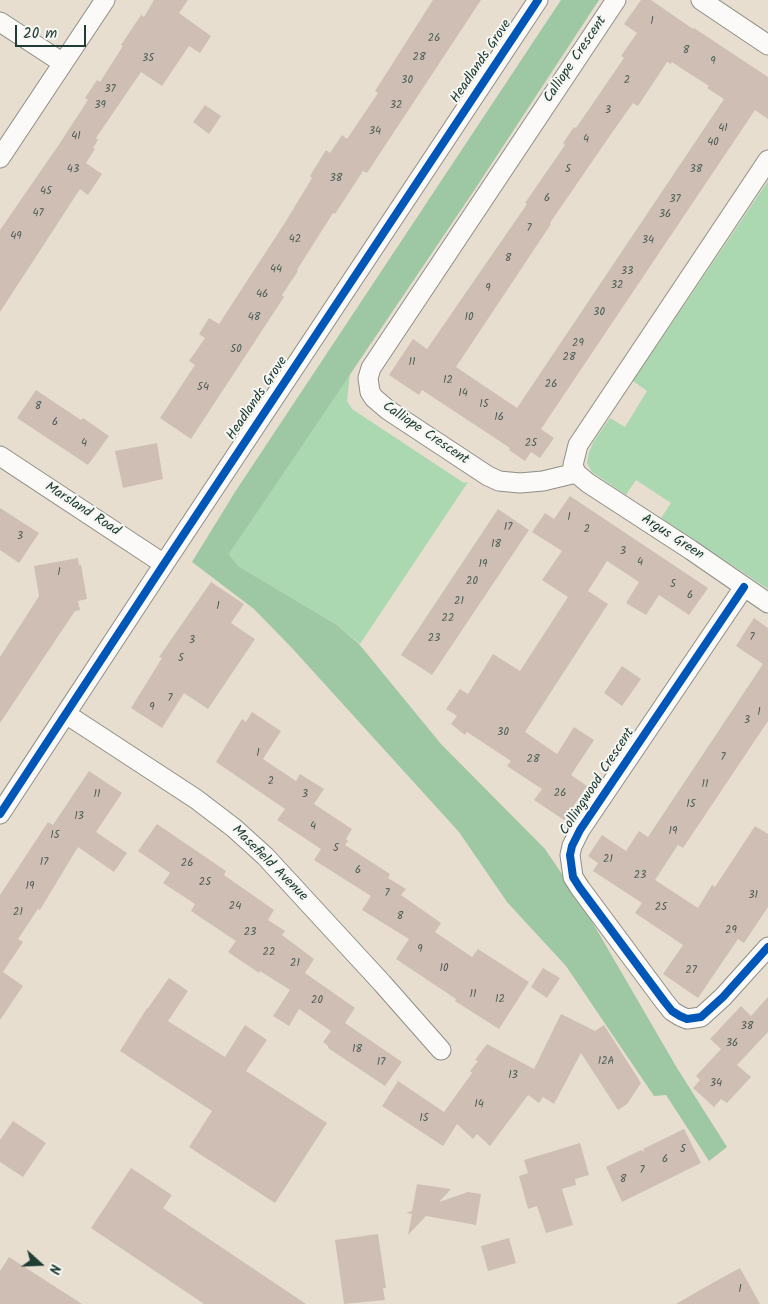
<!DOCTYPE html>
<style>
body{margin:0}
#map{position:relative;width:768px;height:1304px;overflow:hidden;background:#e7ded0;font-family:Kalam,sans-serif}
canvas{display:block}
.north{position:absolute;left:15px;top:1239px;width:50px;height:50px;-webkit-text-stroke:4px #f6f6f2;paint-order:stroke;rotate:110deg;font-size:14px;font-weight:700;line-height:20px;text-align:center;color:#1f3d34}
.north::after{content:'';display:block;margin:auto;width:18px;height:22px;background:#1f3d34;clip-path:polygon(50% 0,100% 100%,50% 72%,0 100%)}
.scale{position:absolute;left:15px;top:25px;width:71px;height:22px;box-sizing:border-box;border:2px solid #1f3d34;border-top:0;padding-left:6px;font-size:15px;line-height:18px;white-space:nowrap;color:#1f3d34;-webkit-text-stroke:4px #f6f6f2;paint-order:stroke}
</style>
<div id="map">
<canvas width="768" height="1304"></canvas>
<div class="north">N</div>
<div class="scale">20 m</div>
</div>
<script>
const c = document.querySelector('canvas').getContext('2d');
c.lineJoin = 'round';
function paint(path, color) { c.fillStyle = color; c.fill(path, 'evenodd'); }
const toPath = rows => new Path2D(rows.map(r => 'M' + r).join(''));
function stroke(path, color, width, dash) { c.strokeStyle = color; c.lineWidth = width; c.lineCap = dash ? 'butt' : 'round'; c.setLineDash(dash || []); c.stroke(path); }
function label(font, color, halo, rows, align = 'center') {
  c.font = font + ' Kalam,sans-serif'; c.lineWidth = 4; c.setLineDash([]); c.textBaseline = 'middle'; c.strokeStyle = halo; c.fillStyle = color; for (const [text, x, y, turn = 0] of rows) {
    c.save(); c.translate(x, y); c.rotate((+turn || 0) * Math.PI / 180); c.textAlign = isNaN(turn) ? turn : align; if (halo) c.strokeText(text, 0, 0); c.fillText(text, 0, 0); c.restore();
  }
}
paint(toPath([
 [768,181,768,589,661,518,671,503,636,480,626,495,592,472,587,463,589,452,594,441,610,418,625,427,647,391,633,381],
 [350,373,347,401,352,409,464,483,468,482,360,644,337,625,238,566,229,554]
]), '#abd7b1');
paint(toPath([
 [561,0,599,0,473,192,229,554,238,566,337,625,359,644,441,744,545,849,580,901,677,1068,727,1147,709,1161,666,1095,654,1096,566,966,507,902,459,832,291,647,254,609,192,562,235,492]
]), '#9ec7a4');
paint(toPath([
 [154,0,188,0,179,13,211,36,200,53,189,46,162,86,141,72,96,138,98,140,93,148,95,149,86,163,102,174,88,195,80,189,0,312,0,230,60,143,88,100,85,98,97,80,100,82,123,46,121,45,141,15,144,17],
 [433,0,481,0,367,173,363,171,335,214,333,213,297,270,298,271,282,295,284,297,191,439,160,418,195,365,189,361,205,338,199,334,209,318,219,324,286,221,312,178,310,176,326,150,330,153,342,135,347,139,378,93,375,91],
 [641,0,651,0,693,29,694,28,768,77,768,119,755,110,541,429,554,438,540,458,531,452,525,461,509,450,510,448,422,390,419,395,389,375,413,339,427,349,527,204,525,203,565,145,563,143,574,127,576,128,624,58,621,56,637,33,624,24],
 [667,62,671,64,672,62,690,74,709,86,707,88,724,99,517,408,456,367,551,224,550,223,611,134,633,103,638,106],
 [205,105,221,116,209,134,193,122],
 [36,390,81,420,83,418,109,436,88,465,17,418],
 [157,443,163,479,123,488,115,451],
 [570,496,708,588,689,615,659,595,646,615,626,603,639,582,607,561,588,591,608,604,525,732,557,754,574,727,594,740,571,775,587,786,564,820,534,800,542,789,507,766,511,761,467,732,465,735,451,724,457,716,446,709,460,689,468,694,493,654,520,671,568,597,542,580,562,551,532,532,545,513,554,519],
 [0,508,39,533,19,563,0,550],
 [498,509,529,530,432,675,401,655],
 [78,558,79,565,81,565,87,599,78,601,80,610,75,611,0,723,0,657,39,596,34,566],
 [211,582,244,604,231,623,255,639,208,709,184,693,162,728,131,708,162,658,159,657],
 [754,618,768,628,768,721,683,848,678,845,655,880,698,908,712,885,715,887,755,826,768,834,768,907,744,943,738,939,698,998,663,974,683,945,635,913,642,903,593,871,598,863,588,856,602,835,626,851,639,831,648,837,763,664,736,646],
 [622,666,641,679,622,706,604,693],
 [252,712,281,731,263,759,296,781,300,774,324,789,314,804,352,829,346,839,348,841,345,845,390,874,388,878,406,889,401,895,441,923,435,932,472,957,478,949,529,982,499,1029,455,1001,456,999,396,959,409,939,362,910,371,896,314,860,321,849,277,820,285,809,216,762,242,719,246,722],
 [89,771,122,793,96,832,127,853,114,872,78,847,40,910,38,909,18,939,23,942,3,972,23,986,0,1020,0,895,48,822,53,825],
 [157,824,226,871,224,875,274,910,268,920,285,931,282,935,314,959,305,973,355,1008,345,1023,402,1062,385,1086,328,1048,328,1046,323,1042,331,1031,299,1009,289,1026,273,1016,290,990,260,971,259,973,228,952,236,941,191,911,195,904,163,883,170,873,138,851],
 [543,968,560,978,547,998,531,987],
 [169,978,188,991,168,1021,225,1057,245,1025,267,1040,246,1071,327,1123,275,1203,189,1147,212,1111,120,1051,147,1008,148,1008],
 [768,997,768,1032,737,1065,751,1077,727,1103,721,1099,714,1107,693,1088,700,1080,696,1076,721,1049,710,1039,741,1006,751,1016],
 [561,1014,595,1031,604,1025,641,1083,627,1104,618,1110,581,1053,554,1104,543,1097,539,1103,528,1095,490,1146,477,1134,473,1139,457,1124,443,1146,382,1106,398,1081,444,1112,472,1073,470,1071,478,1061,475,1060,487,1044,534,1069],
 [13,1121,46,1143,23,1177,0,1162,0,1140],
 [684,1129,701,1163,622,1202,606,1167,641,1150,645,1152,643,1149],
 [580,1143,589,1175,575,1179,576,1185,562,1189,573,1225,546,1233,537,1206,528,1209,519,1176,528,1173,524,1160],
 [131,1168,172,1195,163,1208,306,1304,204,1304,91,1228],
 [417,1184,451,1189,439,1202,468,1192,481,1194,476,1225,426,1216,408,1235,412,1214,406,1213,412,1211],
 [378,1234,386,1288,383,1288,385,1300,344,1304,335,1240],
 [509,1238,516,1263,488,1271,481,1246],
 [9,1257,82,1304,0,1304,0,1271],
 [740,1268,760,1304,676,1304,716,1281]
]), '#cfbeb4');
const street = toPath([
 [701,0,768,45],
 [0,22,63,63],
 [0,158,105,0],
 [768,160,578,445,573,465,576,473,588,483,691,550,768,603],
 [0,456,164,564],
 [576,473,543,481,520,483,499,481,488,476,388,410,374,398,370,392,368,378,371,368,616,0],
 [744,587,580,830,572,846,570,855,573,877,580,888,664,1001,672,1011,680,1016,687,1019,701,1017,723,997,768,947],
 [66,714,196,799,234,828,265,856,382,983,441,1050],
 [0,814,164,564,538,0]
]);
stroke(street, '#8e8f86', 21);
stroke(street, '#fbfaf8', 19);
stroke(toPath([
 [744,587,580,830,572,846,570,855,573,877,580,888,664,1001,672,1011,680,1016,687,1019,701,1017,723,997,768,947],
 [0,814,164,564,538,0]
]), '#0057b8', 8);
label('11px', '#4b5d54', null, [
 ["1",652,22],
 ["26",434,39],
 ["8",686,51],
 ["28",419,58],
 ["35",148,59],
 ["9",713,62],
 ["30",407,81],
 ["2",627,81],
 ["37",110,90],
 ["39",100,106],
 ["32",396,106],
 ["3",608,111],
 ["41",723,129],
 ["34",375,132],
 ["41",76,137],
 ["4",586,140],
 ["40",713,143],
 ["43",73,170],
 ["5",568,170],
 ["38",696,170],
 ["38",336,179],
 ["45",46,192],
 ["6",547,199],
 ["37",675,200],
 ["47",38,214],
 ["36",665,215],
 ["7",529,229],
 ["49",16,237],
 ["42",295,240],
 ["34",648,241],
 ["8",508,259],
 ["44",276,270],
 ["33",627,272],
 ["32",617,286],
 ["9",488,289],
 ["46",262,295],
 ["30",599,313],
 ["48",254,318],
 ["10",469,318],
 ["29",578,344],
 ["50",236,350],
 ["28",569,358],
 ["11",412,363],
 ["12",448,381],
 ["26",551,385],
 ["54",203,388],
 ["14",463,394],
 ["15",484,405],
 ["8",38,407],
 ["16",499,418],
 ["6",55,423],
 ["4",84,444],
 ["25",531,444],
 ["1",569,518],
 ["17",508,528],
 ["2",587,530],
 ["3",20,537],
 ["18",496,545],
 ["3",623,552],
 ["4",640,563],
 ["19",483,565],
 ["1",59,573],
 ["20",472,582],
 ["5",673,585],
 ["6",690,596],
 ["21",459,602],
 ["1",218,607],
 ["22",448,619],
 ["7",752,638],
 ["23",434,639],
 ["3",192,641],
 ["5",181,659],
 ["7",170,699],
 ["9",152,708],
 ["1",759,713],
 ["3",747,721],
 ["30",503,733],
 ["1",258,754],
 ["7",723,758],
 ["28",533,760],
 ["2",271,782],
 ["11",705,785],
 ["26",560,794],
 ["11",97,795],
 ["3",305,795],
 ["15",691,805],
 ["13",79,817],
 ["4",313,827],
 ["19",673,832],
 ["15",55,836],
 ["5",336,849],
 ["21",608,860],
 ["17",44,863],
 ["26",187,864],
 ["6",358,871],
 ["23",640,876],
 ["25",205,883],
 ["19",30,887],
 ["7",387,894],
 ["31",753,896],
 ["24",235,907],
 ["25",661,908],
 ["21",18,913],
 ["8",400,917],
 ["29",731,931],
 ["23",250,933],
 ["9",420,950],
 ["22",269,953],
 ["21",295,964],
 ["10",444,969],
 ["27",691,971],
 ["11",473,995],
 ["12",500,1000],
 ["20",317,1001],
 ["38",747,1027],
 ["36",732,1044],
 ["18",357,1050],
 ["12A",606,1062],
 ["17",381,1063],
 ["13",513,1076],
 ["34",716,1084],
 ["14",479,1105],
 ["15",424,1119],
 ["5",683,1150],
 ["6",665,1160],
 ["7",642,1171],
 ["8",623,1180],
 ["1",740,1290]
]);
label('14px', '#1f3d34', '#f6f6f2', [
 ["Calliope Crescent",576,60,-56],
 ["Headlands Grove",482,62,-56],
 ["Headlands Grove",258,399,-56],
 ["Calliope Crescent",425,434,34],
 ["Marsland Road",82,510,33],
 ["Argus Green",672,538,33],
 ["Collingwood Crescent",598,782,-57],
 ["Masefield Avenue",269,864,45]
]);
</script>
